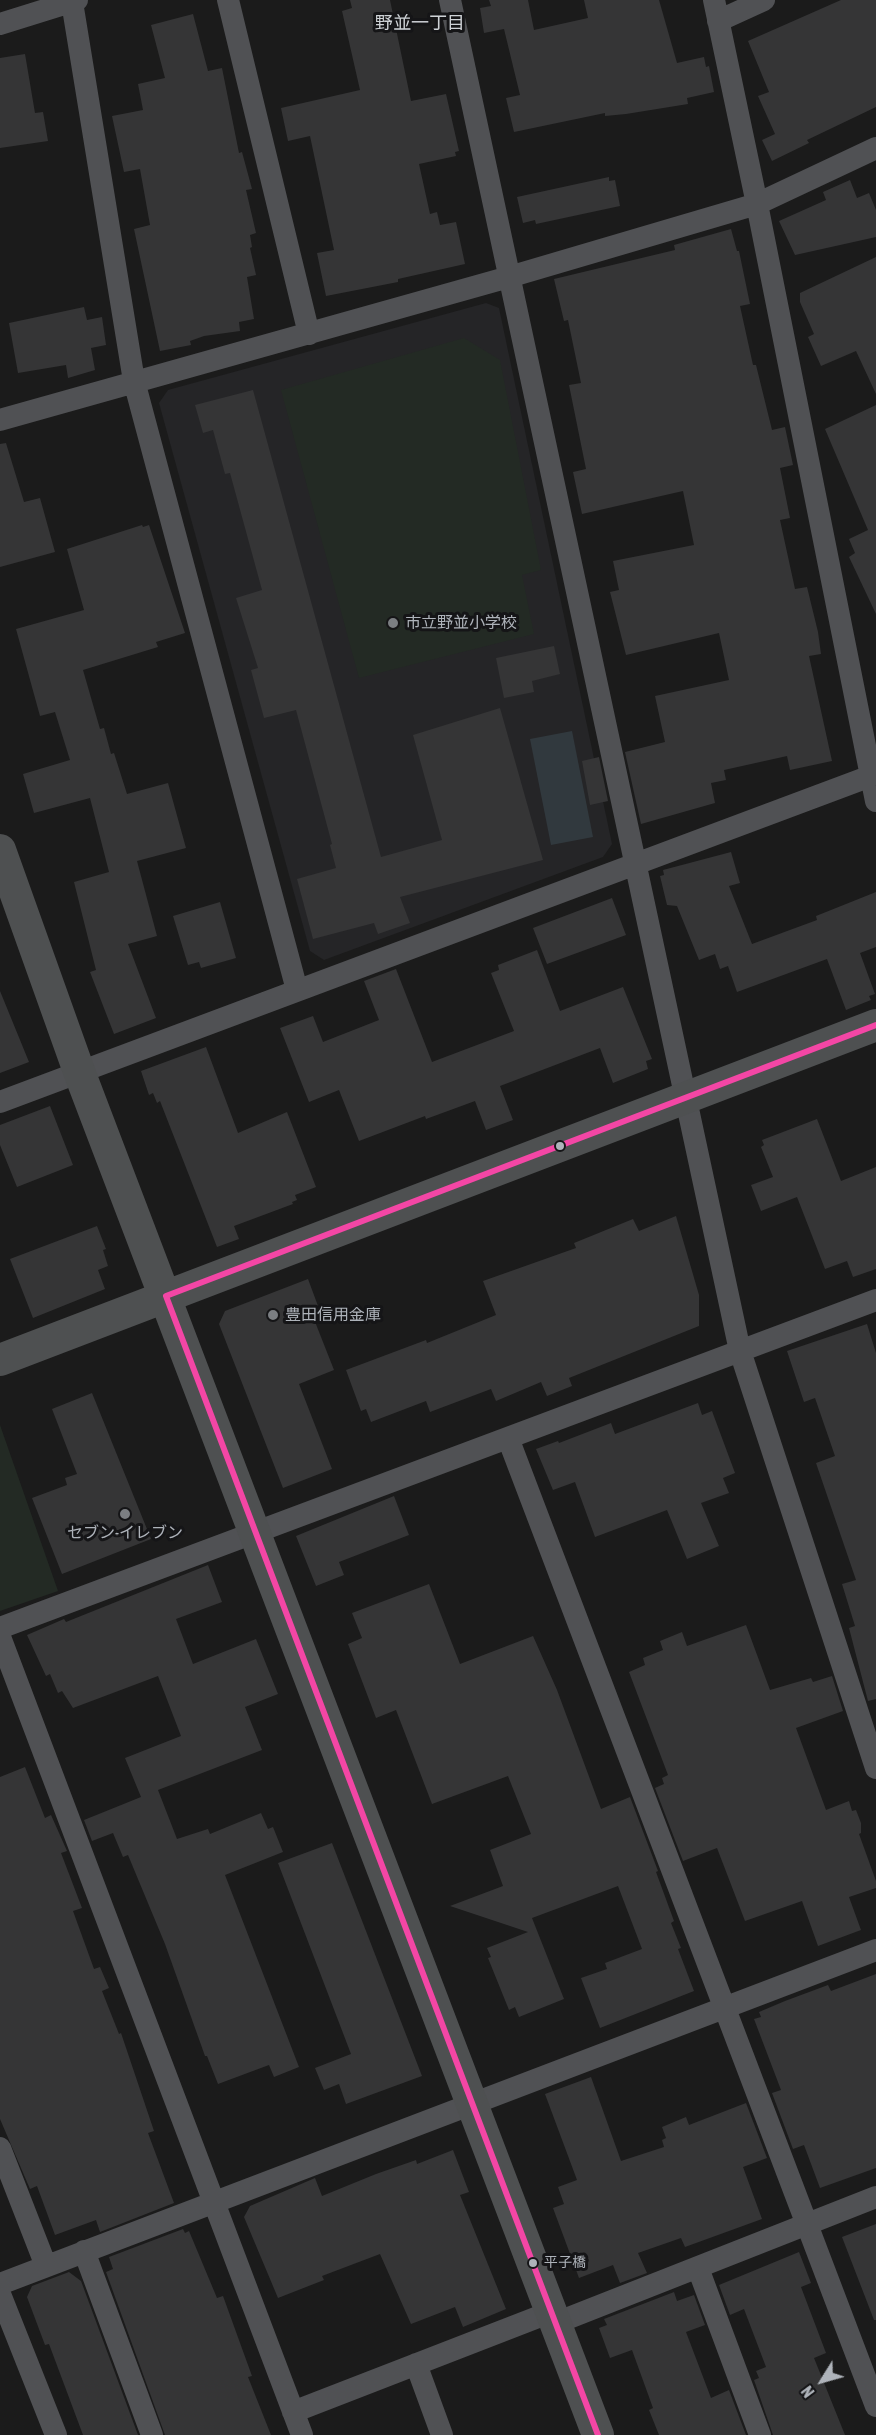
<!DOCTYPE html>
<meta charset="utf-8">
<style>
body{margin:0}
#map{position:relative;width:876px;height:2435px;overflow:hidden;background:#1b1b1b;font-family:"Asap Condensed",sans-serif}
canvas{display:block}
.north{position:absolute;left:792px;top:2351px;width:60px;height:60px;-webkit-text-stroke:4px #151517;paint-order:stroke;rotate:233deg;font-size:16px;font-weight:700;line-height:24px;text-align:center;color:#aeb3ba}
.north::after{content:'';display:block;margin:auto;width:21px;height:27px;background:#aeb3ba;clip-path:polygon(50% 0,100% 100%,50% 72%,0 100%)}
</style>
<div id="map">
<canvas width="876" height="2435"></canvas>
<div class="north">N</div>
</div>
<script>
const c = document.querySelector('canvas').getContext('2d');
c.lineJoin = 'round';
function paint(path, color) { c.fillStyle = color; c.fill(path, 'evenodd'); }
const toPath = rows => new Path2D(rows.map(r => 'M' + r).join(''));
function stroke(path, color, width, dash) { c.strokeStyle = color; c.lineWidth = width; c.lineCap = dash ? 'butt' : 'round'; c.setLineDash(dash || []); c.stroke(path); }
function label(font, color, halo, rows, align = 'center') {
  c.font = font + ' "Asap Condensed","Noto Sans JP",sans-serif'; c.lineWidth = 6; c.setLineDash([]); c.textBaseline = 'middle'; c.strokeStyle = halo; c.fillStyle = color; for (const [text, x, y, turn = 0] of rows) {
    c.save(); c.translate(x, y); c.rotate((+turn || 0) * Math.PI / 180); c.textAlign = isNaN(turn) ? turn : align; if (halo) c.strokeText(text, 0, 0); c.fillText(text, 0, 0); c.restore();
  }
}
paint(toPath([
 [486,303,499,308,612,844,603,857,324,960,310,951,159,403,168,390]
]), '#252527');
paint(toPath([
 [464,338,500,360,541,570,522,575,534,634,359,678,281,390],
 [0,1425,58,1591,0,1611]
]), '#232a24');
paint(toPath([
 [572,731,593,837,551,845,530,739]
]), '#31393e');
paint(toPath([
 [350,0,390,0,411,101,446,94,459,151,455,152,456,156,419,164,430,214,437,212,440,225,456,222,465,264,398,279,398,282,326,296,317,253,334,250,310,136,288,141,281,108,360,90,342,11,352,8],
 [489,0,528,0,534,30,588,18,584,0,659,0,677,63,704,57,706,67,709,66,714,92,687,98,688,104,626,114,605,116,605,113,514,132,506,98,520,95,504,29,484,33,480,8,491,6],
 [841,0,876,0,876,107,807,140,809,143,772,161,762,140,775,134,758,96,769,92,748,41],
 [193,14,208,71,222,68,239,153,242,152,252,189,246,190,256,233,250,235,252,247,250,248,256,275,247,277,254,319,239,322,240,331,204,336,190,341,191,345,160,351,134,229,150,225,140,169,124,172,112,116,143,110,138,84,165,78,151,25],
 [25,54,35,113,43,112,48,141,0,148,0,58],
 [609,177,609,181,615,180,620,206,536,224,535,220,523,223,517,197],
 [850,180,857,198,869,193,876,210,876,237,795,255,779,221,826,200,823,192],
 [731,229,737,251,739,251,750,304,740,306,753,365,756,365,772,430,785,427,793,465,780,468,790,518,780,520,795,589,807,587,818,632,821,654,809,656,832,761,790,770,787,756,724,770,726,780,711,783,715,803,641,824,625,752,665,742,655,696,729,680,719,633,626,655,610,592,619,590,613,561,694,545,683,491,582,514,573,472,586,469,569,385,581,383,568,320,564,321,554,279,675,250,674,245],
 [876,257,876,394,856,351,821,366,808,337,814,334,800,302,800,293],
 [84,307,87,320,102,317,106,345,91,348,95,370,68,378,66,365,18,373,9,323],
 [253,390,381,857,442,840,413,735,500,708,543,860,400,897,410,923,378,934,374,923,313,939,297,879,336,868,330,845,332,844,296,710,264,718,251,670,258,668,236,598,262,590,230,473,225,474,213,430,203,433,195,405],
 [876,405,876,614,849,557,855,553,849,539,868,530,825,429],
 [6,443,24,502,40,498,55,552,0,567,0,444],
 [142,525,143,527,149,525,185,633,156,642,158,647,83,670,100,729,104,728,111,754,114,753,127,794,168,783,186,848,137,861,157,936,128,944,156,1018,114,1034,90,972,96,970,74,882,109,872,90,798,34,813,23,774,70,760,55,712,40,716,16,629,84,610,67,549],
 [554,646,560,674,532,681,534,692,504,698,496,658],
 [599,757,608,801,590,805,582,761],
 [731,852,740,883,729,886,752,944,817,920,816,916,876,892,876,947,860,953,875,994,869,996,871,1000,846,1010,827,959,737,992,728,966,720,969,715,954,699,960,677,906,667,905,660,876,664,875,663,870],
 [612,898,626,935,547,964,533,928],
 [220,902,236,958,201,968,199,962,188,965,173,916],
 [537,950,560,1011,623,987,652,1059,646,1061,648,1069,613,1083,600,1048,500,1086,513,1120,486,1130,475,1101,426,1119,425,1116,359,1141,339,1090,309,1102,280,1028,313,1016,323,1042,379,1020,364,981,396,969,432,1062,514,1031,491,973,499,970,498,965],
 [0,991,29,1062,0,1073],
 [206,1047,238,1133,287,1112,316,1187,295,1195,297,1200,292,1202,293,1204,234,1226,239,1239,217,1247,160,1101,157,1103,153,1093,149,1095,141,1071],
 [50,1106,73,1165,17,1187,0,1145,0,1125],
 [817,1119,841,1181,876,1167,876,1269,853,1277,847,1261,825,1269,797,1197,761,1211,751,1185,773,1177,761,1147,764,1145,762,1140],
 [676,1216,699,1295,699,1326,569,1378,572,1386,547,1396,541,1382,496,1401,491,1389,430,1412,426,1401,371,1422,366,1409,361,1411,346,1370,426,1340,427,1343,496,1315,483,1281,576,1248,574,1243,633,1219,639,1231],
 [97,1226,106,1249,103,1250,108,1266,98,1270,105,1289,33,1318,10,1259],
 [308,1279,318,1306,310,1309,334,1370,299,1384,332,1469,283,1488,219,1324,225,1311],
 [867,1324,876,1353,876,1699,868,1701,849,1628,855,1626,842,1584,856,1580,816,1463,835,1456,815,1398,804,1402,787,1351],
 [92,1393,151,1539,62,1574,32,1498,67,1485,65,1478,77,1474,52,1409],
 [698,1403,702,1415,712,1411,735,1473,723,1478,729,1493,701,1503,719,1546,687,1559,667,1510,595,1537,575,1482,553,1490,536,1449,558,1441,559,1443,611,1423,615,1434],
 [394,1496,409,1535,339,1562,344,1575,316,1586,296,1536],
 [208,1565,222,1602,176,1619,193,1664,256,1639,278,1694,245,1707,262,1750,158,1790,177,1839,208,1829,210,1834,261,1813,268,1829,273,1827,283,1852,225,1875,299,2067,274,2077,269,2065,218,2084,207,2056,205,2056,165,1944,128,1855,123,1857,113,1833,92,1841,84,1820,141,1797,125,1758,181,1736,158,1676,73,1708,62,1691,58,1693,50,1674,46,1676,27,1635,64,1619,66,1622],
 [429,1584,460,1664,533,1636,557,1690,601,1809,630,1797,658,1871,656,1872,674,1921,671,1923,681,1948,678,1949,694,1991,600,2028,581,1978,607,1969,605,1963,642,1949,618,1886,532,1918,564,1999,519,2017,515,2007,509,2010,488,1958,491,1957,487,1948,528,1932,450,1906,503,1886,490,1850,531,1834,508,1776,432,1804,396,1710,376,1718,348,1644,362,1638,352,1613],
 [746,1625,770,1690,811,1678,813,1682,832,1676,843,1711,796,1728,826,1810,849,1801,852,1811,856,1810,861,1823,861,1833,859,1834,876,1881,876,1888,849,1897,861,1930,818,1946,802,1901,745,1921,717,1848,683,1861,655,1788,664,1784,662,1778,668,1775,629,1672,645,1665,643,1658,663,1650,660,1641,682,1632,687,1646],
 [25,1767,45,1818,51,1815,67,1851,61,1853,82,1908,73,1911,94,1969,100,1967,109,1988,102,1991,119,2034,121,2033,154,2131,148,2133,174,2203,100,2232,96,2220,55,2235,37,2186,30,2189,0,2119,0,1777],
 [332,1843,422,2076,346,2104,339,2084,324,2090,315,2068,351,2054,278,1863],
 [876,1974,876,2168,820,2188,804,2145,793,2149,772,2093,781,2090,754,2019,761,2017,759,2012,785,2001,828,1985,831,1991],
 [591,2077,621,2161,664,2147,662,2140,666,2138,662,2127,686,2117,689,2125,746,2103,767,2158,743,2167,762,2219,685,2247,681,2238,638,2253,647,2273,620,2283,613,2265,579,2278,553,2208,564,2204,558,2187,577,2180,545,2094],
 [453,2150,469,2192,460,2195,506,2309,463,2327,455,2307,411,2324,380,2254,322,2276,324,2280,278,2298,244,2217,250,2206,315,2178,322,2196,376,2174,416,2160,417,2164],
 [876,2224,876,2320,874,2320,842,2237],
 [183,2229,185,2233,189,2231,217,2298,223,2296,252,2376,248,2377,271,2435,165,2435,106,2272,113,2269,109,2257],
 [799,2252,811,2283,801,2287,826,2353,814,2358,845,2435,773,2435,754,2380,759,2378,756,2371,766,2367,744,2309,730,2315,719,2285],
 [69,2272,81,2281,138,2435,83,2435,49,2344,45,2345,27,2297,32,2286],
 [674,2292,677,2301,694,2295,705,2325,686,2332,711,2398,729,2390,746,2435,659,2435,649,2410,653,2408,632,2350,610,2358,599,2328,607,2325,604,2319]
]), '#353536');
stroke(toPath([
 [228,0,309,334],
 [450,0,740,1351,876,1768],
 [714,0,757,204,876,801],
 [72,2,134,381,297,990],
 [718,21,764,0],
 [0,24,77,0],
 [0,420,509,277,757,204,876,148],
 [0,1102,876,774],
 [508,1438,876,2406],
 [0,1628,876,1300],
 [0,1637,302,2435],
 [0,2148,46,2266],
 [84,2251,152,2435],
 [698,2268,760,2435],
 [0,2284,876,1950],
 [0,2294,56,2435],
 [556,2323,876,2197],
 [416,2364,442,2435],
 [293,2412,551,2312]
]), '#505154', 22);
stroke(toPath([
 [0,850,80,1074,598,2435],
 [0,1360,876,1025]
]), '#4e5051', 32);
stroke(toPath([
 [166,1296,598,2435],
 [166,1296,876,1025]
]), '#f346a5', 6);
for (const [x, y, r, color] of [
 [393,623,6,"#7b7e82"],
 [560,1146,5,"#aeb3ba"],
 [273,1315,6,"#7b7e82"],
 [125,1514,6,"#7b7e82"],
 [533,2263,5,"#aeb3ba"]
]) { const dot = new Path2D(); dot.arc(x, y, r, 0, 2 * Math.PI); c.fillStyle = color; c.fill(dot); stroke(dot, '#151517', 2); }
label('14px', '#aeb3ba', '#151517', [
 ["平子橋",544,2263]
], 'left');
label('16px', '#aeb3ba', '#151517', [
 ["市立野並小学校",405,623],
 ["豊田信用金庫",285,1315],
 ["セブン-イレブン",125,1533,"center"]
], 'left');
label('18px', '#ced2d6', '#151517', [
 ["野並一丁目",420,23]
]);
</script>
